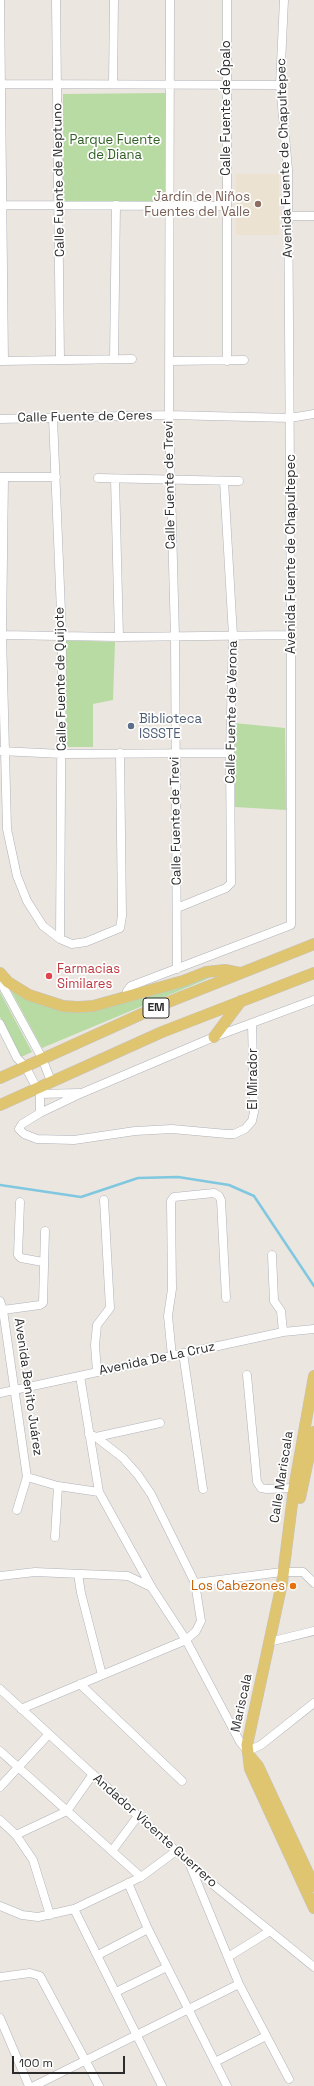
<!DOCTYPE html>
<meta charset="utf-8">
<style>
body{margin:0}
#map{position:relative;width:314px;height:2086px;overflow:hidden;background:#ebe6e0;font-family:"Space Grotesk",sans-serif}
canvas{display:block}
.scale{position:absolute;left:12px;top:2056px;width:113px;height:18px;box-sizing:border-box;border:2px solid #2c2c2c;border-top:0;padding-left:5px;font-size:12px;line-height:14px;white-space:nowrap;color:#2c2c2c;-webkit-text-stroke:3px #fff;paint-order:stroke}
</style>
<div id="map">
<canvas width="314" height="2086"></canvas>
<div class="scale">100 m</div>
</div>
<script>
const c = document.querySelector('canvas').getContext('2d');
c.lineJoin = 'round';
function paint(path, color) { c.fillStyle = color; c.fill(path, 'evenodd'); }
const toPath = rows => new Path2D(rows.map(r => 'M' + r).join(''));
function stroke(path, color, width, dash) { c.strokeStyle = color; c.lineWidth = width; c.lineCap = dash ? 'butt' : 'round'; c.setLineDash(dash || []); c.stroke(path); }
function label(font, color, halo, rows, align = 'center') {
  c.font = font + ' "Space Grotesk",sans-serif'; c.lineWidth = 3.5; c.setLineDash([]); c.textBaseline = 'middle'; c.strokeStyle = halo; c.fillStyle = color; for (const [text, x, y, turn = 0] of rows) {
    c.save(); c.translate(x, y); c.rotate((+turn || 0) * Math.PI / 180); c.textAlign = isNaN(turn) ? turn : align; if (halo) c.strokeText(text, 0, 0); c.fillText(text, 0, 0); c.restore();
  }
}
paint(toPath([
 [236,174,279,174,279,235,236,235]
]), '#ebe2d1');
paint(toPath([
 [166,93,166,201,63,201,63,94],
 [65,640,115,642,113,700,93,704,93,747,66,747],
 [234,723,285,728,286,810,235,807],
 [212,977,42,1048,10,989,64,1007],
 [0,992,32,1052,21,1057,0,1017]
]), '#b7dba3');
stroke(toPath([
 [0,1185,81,1197,138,1178,178,1177,229,1185,254,1196,314,1286]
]), '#80c7e0', 2.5);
const minor = toPath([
 [0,0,4,361],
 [56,0,60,360],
 [170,0,169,415,175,637,177,969],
 [227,0,227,361],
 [0,84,280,85],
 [113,84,114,0],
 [0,205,226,206],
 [289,216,314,216],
 [114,359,116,205],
 [0,361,132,359],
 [169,361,244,360],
 [53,418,62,636,60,939],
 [0,419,169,415,290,418,314,414],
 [0,477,56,477],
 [4,477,2,635,7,829,17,876,27,901,43,926,60,939,72,944,86,942,120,928,122,916,120,753],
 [98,478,239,481],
 [115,479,119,637],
 [2,635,119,637,291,635],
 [0,751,62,754,230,753],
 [177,908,226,888,231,883,230,753,233,636,224,481],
 [0,981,42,1058,51,1081],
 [127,997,127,991,131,986,291,925,291,635,288,169,280,85,284,0],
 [252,1023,254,1112,252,1121,245,1129,234,1134,227,1134,172,1129,135,1131,74,1140,37,1139,24,1134,19,1129,22,1124,40,1113,82,1093,214,1037,252,1023,314,1000],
 [0,1024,17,1058,25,1066,40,1094,40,1113],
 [40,1094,79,1093],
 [20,1202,18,1255,21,1258,43,1262],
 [272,1255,274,1301,281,1311,283,1332],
 [0,1301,3,1310,27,1477,17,1510],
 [3,1310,40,1305,43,1303,45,1231],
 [183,1353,203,1489],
 [172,1356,168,1316,172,1289,171,1201,174,1197,214,1193,219,1196,221,1200,226,1298],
 [97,1372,95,1345,97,1325,110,1308,104,1200],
 [247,1375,257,1482,261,1488,267,1489,294,1488],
 [80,1376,99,1492,152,1588,186,1640,240,1742,248,1751,261,1745,314,1703],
 [0,1393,283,1332,314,1329],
 [96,1437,160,1423],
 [27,1477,58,1486,99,1492],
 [55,1537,58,1486],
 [78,1574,81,1593,102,1675],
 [0,1576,35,1572,128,1576,151,1587],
 [195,1583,282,1572,303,1572,314,1583],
 [269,1642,314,1631],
 [80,1684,182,1781],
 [0,1689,211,1883,314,1967],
 [21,1709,186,1640,196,1631,201,1621,195,1583,151,1494,138,1475,123,1458,96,1437,89,1434],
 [0,1751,141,1877],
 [0,1787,49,1734],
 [0,1820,16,1835,33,1860,50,1915],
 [16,1835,67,1811,93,1774],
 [112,1851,138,1816],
 [190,1865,239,1984,289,2079],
 [128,1883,148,1929,227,2086],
 [0,1906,22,1915,38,1917,74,1909,141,1877,176,1851],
 [74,1909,162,2086],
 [98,1955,148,1929],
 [228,1957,270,1931],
 [0,1977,30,1973,40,1976,99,2086],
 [116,1992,167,1967],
 [0,2018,29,2086],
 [215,2062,266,2036],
 [34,2086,239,1984]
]);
const major = toPath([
 [0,973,8,982,29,995,63,1006,78,1007,93,1006,183,981,206,972,225,970,240,973],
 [214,1037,241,1001],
 [0,1078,166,1003,314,944],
 [0,1105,162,1032,314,973],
 [314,1376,294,1488,282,1583,247,1745,250,1769,314,1908],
 [300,1498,314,1432],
 [248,1754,258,1766,314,1886]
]);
stroke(minor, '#b0b2ba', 9);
stroke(major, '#c4c4c4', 12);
stroke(minor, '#fff', 8);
stroke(major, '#e0c570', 11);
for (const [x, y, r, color] of [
 [258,204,4,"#8d6e63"],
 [131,726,4,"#5c6f8a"],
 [49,976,4,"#e0444e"],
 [293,1586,4,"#e8710a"]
]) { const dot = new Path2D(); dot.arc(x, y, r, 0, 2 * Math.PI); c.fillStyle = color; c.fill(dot); stroke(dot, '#fff', 1.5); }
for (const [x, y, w] of [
 [156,1008,26]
]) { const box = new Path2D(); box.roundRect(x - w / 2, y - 10, w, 20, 3); c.fillStyle = '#fff'; c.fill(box); stroke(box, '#2c2c2c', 1); }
label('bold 12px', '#2c2c2c', null, [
 ["EM",156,1008]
]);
label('13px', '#2c2c2c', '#fff', [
 ["Calle Fuente de Ópalo",226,108,-90],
 ["Avenida Fuente de Chapultepec",285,158,-92],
 ["Calle Fuente de Neptuno",59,180,-91],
 ["Calle Fuente de Ceres",85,417,-1],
 ["Calle Fuente de Trevi",170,485,-91],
 ["Avenida Fuente de Chapultepec",291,554,-90],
 ["Calle Fuente de Quijote",61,679,-91],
 ["Calle Fuente de Verona",232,712,-89],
 ["Calle Fuente de Trevi",176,821,-91],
 ["El Mirador",253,1079,-90],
 ["Avenida De La Cruz",157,1359,-12],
 ["Avenida Benito Juárez",28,1387,82],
 ["Calle Mariscala",282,1477,-81],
 ["Mariscala",242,1703,-78],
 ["Andador Vicente Guerrero",155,1831,42]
]);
label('13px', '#316024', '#fff', [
 ["Parque Fuente",115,140],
 ["de Diana",115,155]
]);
label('13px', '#785e54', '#fff', [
 ["Jardín de Niños",250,197],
 ["Fuentes del Valle",250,212]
], 'right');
label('13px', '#4e5e75', '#fff', [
 ["Biblioteca",139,719],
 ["ISSSTE",139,734]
], 'left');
label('13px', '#be3a42', '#fff', [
 ["Farmacias",57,969],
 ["Similares",57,984]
], 'left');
label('13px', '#c56008', '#fff', [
 ["Los Cabezones",285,1586]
], 'right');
</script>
